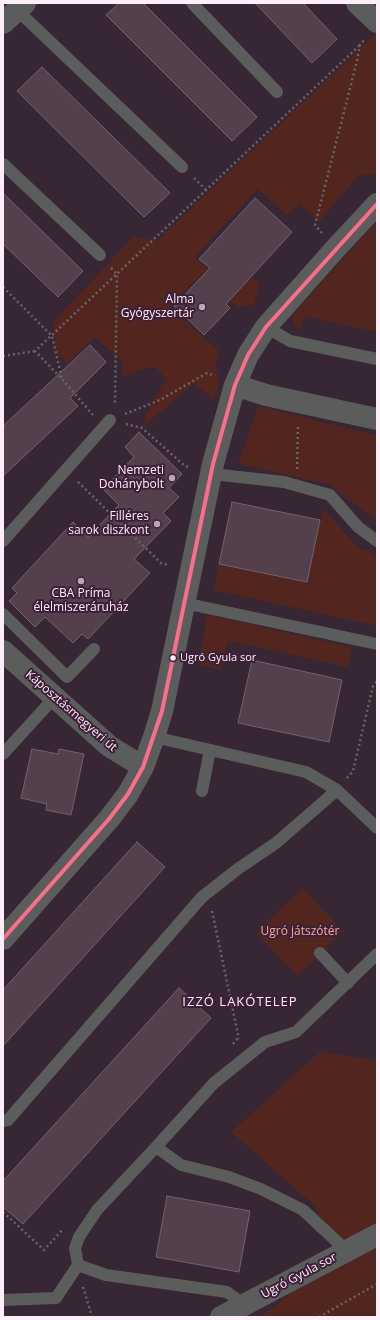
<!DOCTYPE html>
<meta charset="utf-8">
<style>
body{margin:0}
#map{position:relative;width:380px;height:1320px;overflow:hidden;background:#372634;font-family:"Open Sans",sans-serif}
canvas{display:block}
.frame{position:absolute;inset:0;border:4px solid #feeefa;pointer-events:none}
</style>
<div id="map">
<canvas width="380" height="1320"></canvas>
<div class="frame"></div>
</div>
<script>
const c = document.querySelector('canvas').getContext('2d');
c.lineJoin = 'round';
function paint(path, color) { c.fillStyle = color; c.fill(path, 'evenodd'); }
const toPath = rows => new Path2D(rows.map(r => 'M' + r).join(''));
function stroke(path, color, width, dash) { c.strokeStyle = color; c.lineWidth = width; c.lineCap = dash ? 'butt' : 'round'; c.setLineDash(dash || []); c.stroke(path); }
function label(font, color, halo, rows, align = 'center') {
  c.font = font + ' "Open Sans",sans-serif'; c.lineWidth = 4; c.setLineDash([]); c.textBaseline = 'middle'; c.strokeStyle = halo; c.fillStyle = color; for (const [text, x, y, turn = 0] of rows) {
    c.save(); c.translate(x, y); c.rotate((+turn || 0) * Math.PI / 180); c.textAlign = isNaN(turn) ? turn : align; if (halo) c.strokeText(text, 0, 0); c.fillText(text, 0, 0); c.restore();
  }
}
paint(toPath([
 [375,34,377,36,377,174,359,175,319,222,300,204,287,215,257,189,195,257,235,294,252,277,260,284,254,305,237,307,202,274,170,307,219,351,215,366,220,383,213,400,194,383,142,428,146,414,166,378,154,366,123,376,121,359,94,337,68,363,56,353,53,322,133,237,158,240],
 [377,221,377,332,304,316,300,332,293,324,293,314],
 [258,406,377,436,377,521,329,484,238,464],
 [323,509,359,548,377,555,377,626,214,590,219,564,307,582],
 [207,615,352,647,348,667,228,641,221,670,198,665],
 [302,888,343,931,298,976,256,933],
 [320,1052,377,1060,377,1317,259,1317,273,1308,338,1253,314,1205,231,1132]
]), '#52261f');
const building = toPath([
 [119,3,143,3,257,117,232,141,106,15,119,3],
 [255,3,303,3,337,39,312,63,255,3],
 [42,67,170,193,144,217,17,91,42,67],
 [3,193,83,271,58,297,3,244,3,193],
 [255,198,292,232,226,304,230,308,204,335,174,306,210,268,199,259,255,198],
 [90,345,106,362,70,398,78,406,3,476,3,426,90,345],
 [139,432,182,474,169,488,179,497,163,513,171,521,134,559,150,573,88,639,82,634,73,643,45,617,35,627,9,601,17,593,12,588,73,522,88,537,119,505,103,489,134,457,125,447,139,432],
 [232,502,320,520,307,582,219,564,232,502],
 [252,660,342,680,329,742,238,723,252,660],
 [32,749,58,754,59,749,84,754,71,815,46,810,47,804,21,798,32,749],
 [137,842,165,867,3,1046,3,990,137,842],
 [179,988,211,1018,23,1224,3,1207,3,1181,179,988],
 [167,1196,250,1211,239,1272,156,1257,167,1196]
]);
paint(building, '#54404c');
stroke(building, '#73626c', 1);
stroke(toPath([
 [194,178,206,190],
 [322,233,315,225,357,61,360,45,365,39],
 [111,268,117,274,115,405],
 [3,287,52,336,62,379],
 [3,356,35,351],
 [125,414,160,400,207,373,215,376],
 [93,415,62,379,35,351,360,45],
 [126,424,142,428,185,466,190,467],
 [297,469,298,424],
 [78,482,161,563,169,565],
 [347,778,353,771,373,686,377,681],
 [212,911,239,1039],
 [233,1044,238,1038],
 [3,1212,44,1250,63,1229],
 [83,1287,92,1317],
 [319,1317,377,1284]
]), '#676567', 2.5, [2, 3]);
stroke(toPath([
 [192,3,277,92],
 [17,10,182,167],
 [3,164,100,255],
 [266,327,290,341,377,359],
 [212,474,284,482,330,495,358,527,377,541],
 [3,541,110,420],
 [184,603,377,644],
 [3,614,67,677,94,649],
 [154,737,306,772,337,790,377,828],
 [3,754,54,698],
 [202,791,210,750],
 [320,953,348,983],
 [3,1121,8,1120,202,897,239,868,276,843,337,790],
 [156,1147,214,1083,265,1042,296,1032,377,954],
 [78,1265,75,1248,79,1237,97,1210,156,1147,181,1165,229,1177,261,1189,303,1210,347,1251],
 [3,1300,56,1298,78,1265,106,1275,227,1292,244,1305]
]), '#5b5d5c', 12);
stroke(toPath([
 [357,3,377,22],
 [3,23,25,3],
 [235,385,266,395,377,419],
 [3,651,109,746,143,767],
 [3,939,109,819,128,794,143,767,154,737,162,711,213,464,235,385,248,355,266,327,336,248,377,204],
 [221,1317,377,1235]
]), '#5b5d5c', 22);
stroke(toPath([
 [3,939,109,819,128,794,143,767,162,711,213,464,235,385,248,355,266,327,377,204]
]), '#fb6d88', 4);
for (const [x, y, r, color] of [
 [202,307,4,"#b8a8b5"],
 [172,478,4,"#b8a8b5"],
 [157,524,4,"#b8a8b5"],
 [81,581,4,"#b8a8b5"],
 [173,658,3.5,"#feeefa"]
]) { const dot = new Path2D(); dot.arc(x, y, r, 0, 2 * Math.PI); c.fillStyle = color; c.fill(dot); stroke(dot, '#3d2038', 1.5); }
label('11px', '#feeefa', '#3d2038', [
 ["Ugró Gyula sor",180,658]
], 'left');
label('12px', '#feeefa', '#3d2038', [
 ["Alma",194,300],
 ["Gyógyszertár",194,314],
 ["Nemzeti",164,471],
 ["Dohánybolt",164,485],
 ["Filléres",149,517],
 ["sarok diszkont",149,531],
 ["CBA Príma",81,594,"center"],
 ["élelmiszeráruház",81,608,"center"]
], 'right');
label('12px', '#feeefa', '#3d2038', [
 ["Káposztásmegyeri út",71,711,41],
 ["Ugró Gyula sor",299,1276,-28]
]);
label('12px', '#f9ab99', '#3d2038', [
 ["Ugró játszótér",300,932]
]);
c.letterSpacing = '1px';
label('13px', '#feeefa', '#3d2038', [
 ["IZZÓ LAKÓTELEP",240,1002]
]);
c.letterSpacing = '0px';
</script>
